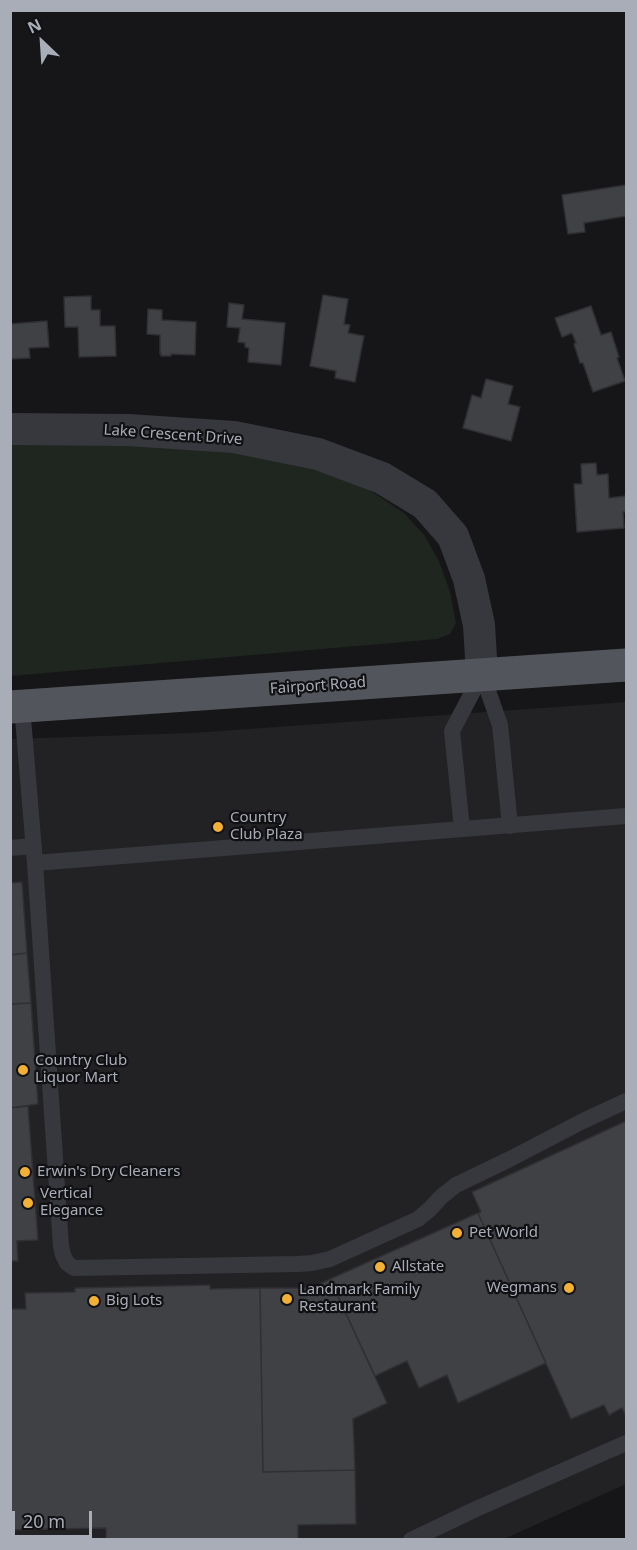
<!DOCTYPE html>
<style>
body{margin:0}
#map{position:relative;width:637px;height:1550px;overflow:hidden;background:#161618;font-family:"Noto Sans",sans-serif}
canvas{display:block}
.frame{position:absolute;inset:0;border:12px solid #a8adb8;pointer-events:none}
.north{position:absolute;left:12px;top:12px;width:60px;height:60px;-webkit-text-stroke:4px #111113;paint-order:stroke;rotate:335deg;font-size:16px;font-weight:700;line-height:24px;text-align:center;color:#a8adb8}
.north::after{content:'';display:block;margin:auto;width:21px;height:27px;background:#a8adb8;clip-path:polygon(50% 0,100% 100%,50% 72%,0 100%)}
.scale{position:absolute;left:12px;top:1511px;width:80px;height:27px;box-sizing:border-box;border:3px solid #a8adb8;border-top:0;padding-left:8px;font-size:18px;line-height:21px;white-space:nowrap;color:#a8adb8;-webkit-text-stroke:4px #111113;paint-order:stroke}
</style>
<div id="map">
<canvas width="637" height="1550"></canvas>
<div class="frame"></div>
<div class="north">N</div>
<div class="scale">20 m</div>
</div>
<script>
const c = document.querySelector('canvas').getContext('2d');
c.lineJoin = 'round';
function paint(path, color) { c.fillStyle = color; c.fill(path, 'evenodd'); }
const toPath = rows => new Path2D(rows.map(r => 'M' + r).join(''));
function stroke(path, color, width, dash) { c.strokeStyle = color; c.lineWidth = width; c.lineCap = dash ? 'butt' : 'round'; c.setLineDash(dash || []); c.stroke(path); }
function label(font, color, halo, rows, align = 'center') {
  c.font = font + ' "Noto Sans",sans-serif'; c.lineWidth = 4.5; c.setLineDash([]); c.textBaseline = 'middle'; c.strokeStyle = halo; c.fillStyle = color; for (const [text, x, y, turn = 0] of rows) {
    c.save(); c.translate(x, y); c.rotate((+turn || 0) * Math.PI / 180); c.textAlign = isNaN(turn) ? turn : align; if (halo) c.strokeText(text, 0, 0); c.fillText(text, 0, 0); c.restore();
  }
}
paint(toPath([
 [626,702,626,1484,504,1539,11,1539,10,739,192,733]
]), '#222225');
paint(toPath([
 [10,441,210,445,298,461,359,483,404,513,424,535,439,561,450,592,456,623,450,634,437,639,11,676]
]), '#1e261f');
const building = toPath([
 [626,185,626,216,584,223,585,232,568,234,562,195,626,185],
 [323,295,348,299,344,324,350,325,348,333,364,336,355,382,335,378,336,371,310,366,323,295],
 [91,296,91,310,100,310,100,326,115,326,116,356,79,357,78,327,65,327,64,297,91,296],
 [229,303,244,305,242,319,285,323,281,365,248,362,249,348,245,347,245,343,238,342,240,328,227,327,229,303],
 [591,306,601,335,611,332,619,357,617,358,625,381,593,392,583,363,580,363,574,344,576,343,572,333,562,337,555,318,591,306],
 [148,309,162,310,162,320,196,322,195,355,171,354,171,356,161,356,161,353,160,354,160,335,147,334,148,309],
 [47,321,49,347,29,348,30,358,10,359,10,324,47,321],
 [486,379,513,386,508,404,520,407,511,441,463,428,472,395,481,398,486,379],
 [596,463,597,475,608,474,609,498,626,496,626,512,623,512,624,528,577,532,574,484,582,484,581,464,596,463],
 [22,882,27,953,10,955,10,883,22,882],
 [27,953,31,1003,10,1004,10,955,27,953],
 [31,1003,38,1104,10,1108,10,1004,31,1003],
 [28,1106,38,1240,17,1241,18,1261,10,1261,10,1108,28,1106],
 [626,1121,626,1413,625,1414,622,1408,609,1415,604,1405,571,1419,478,1213,481,1212,472,1192,626,1121],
 [478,1213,546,1363,458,1403,447,1375,419,1388,407,1361,375,1376,330,1279,478,1213],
 [330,1279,387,1403,353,1419,355,1470,263,1472,260,1288,312,1288,330,1279],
 [210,1285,210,1289,260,1288,263,1472,355,1470,356,1524,298,1525,298,1540,106,1540,106,1528,10,1530,10,1309,26,1309,25,1293,75,1292,75,1288,210,1285]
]);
paint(building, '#404145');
stroke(building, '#303034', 1.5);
stroke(toPath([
 [482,674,500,725,510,826],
 [22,706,35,863,61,1246,63,1255,67,1263,74,1268,298,1264,312,1263,330,1259,418,1219,430,1209,441,1197,456,1185,508,1160,583,1121,626,1101],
 [462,829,452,731,482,674],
 [10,848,34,846],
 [35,863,626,816],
 [411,1540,476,1509,626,1443]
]), '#37383d', 16);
stroke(toPath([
 [10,429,128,430,234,437,318,454,382,478,425,504,453,536,469,579,479,625,482,674]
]), '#37383d', 32);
stroke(toPath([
 [10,707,626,665]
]), '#53555c', 33);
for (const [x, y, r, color] of [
 [218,827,6,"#f2b134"],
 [23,1070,6,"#f2b134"],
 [25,1172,6,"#f2b134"],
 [28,1203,6,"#f2b134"],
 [457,1233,6,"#f2b134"],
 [380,1267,6,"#f2b134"],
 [569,1288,6,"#f2b134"],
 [287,1299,6,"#f2b134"],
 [94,1301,6,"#f2b134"]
]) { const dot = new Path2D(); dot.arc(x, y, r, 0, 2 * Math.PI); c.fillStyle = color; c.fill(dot); stroke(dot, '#111113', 2); }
label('15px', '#a8adb8', '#111113', [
 ["Lake Crescent Drive",173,435,4],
 ["Fairport Road",318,686,-4]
]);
label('15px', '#a8adb8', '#111113', [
 ["Country",230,818],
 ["Club Plaza",230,835],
 ["Country Club",35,1061],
 ["Liquor Mart",35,1078],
 ["Erwin's Dry Cleaners",37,1172],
 ["Vertical",40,1194],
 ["Elegance",40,1211],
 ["Pet World",469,1233],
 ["Allstate",392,1267],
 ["Wegmans",557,1288,"right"],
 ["Landmark Family",299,1290],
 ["Restaurant",299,1307],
 ["Big Lots",106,1301]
], 'left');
</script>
